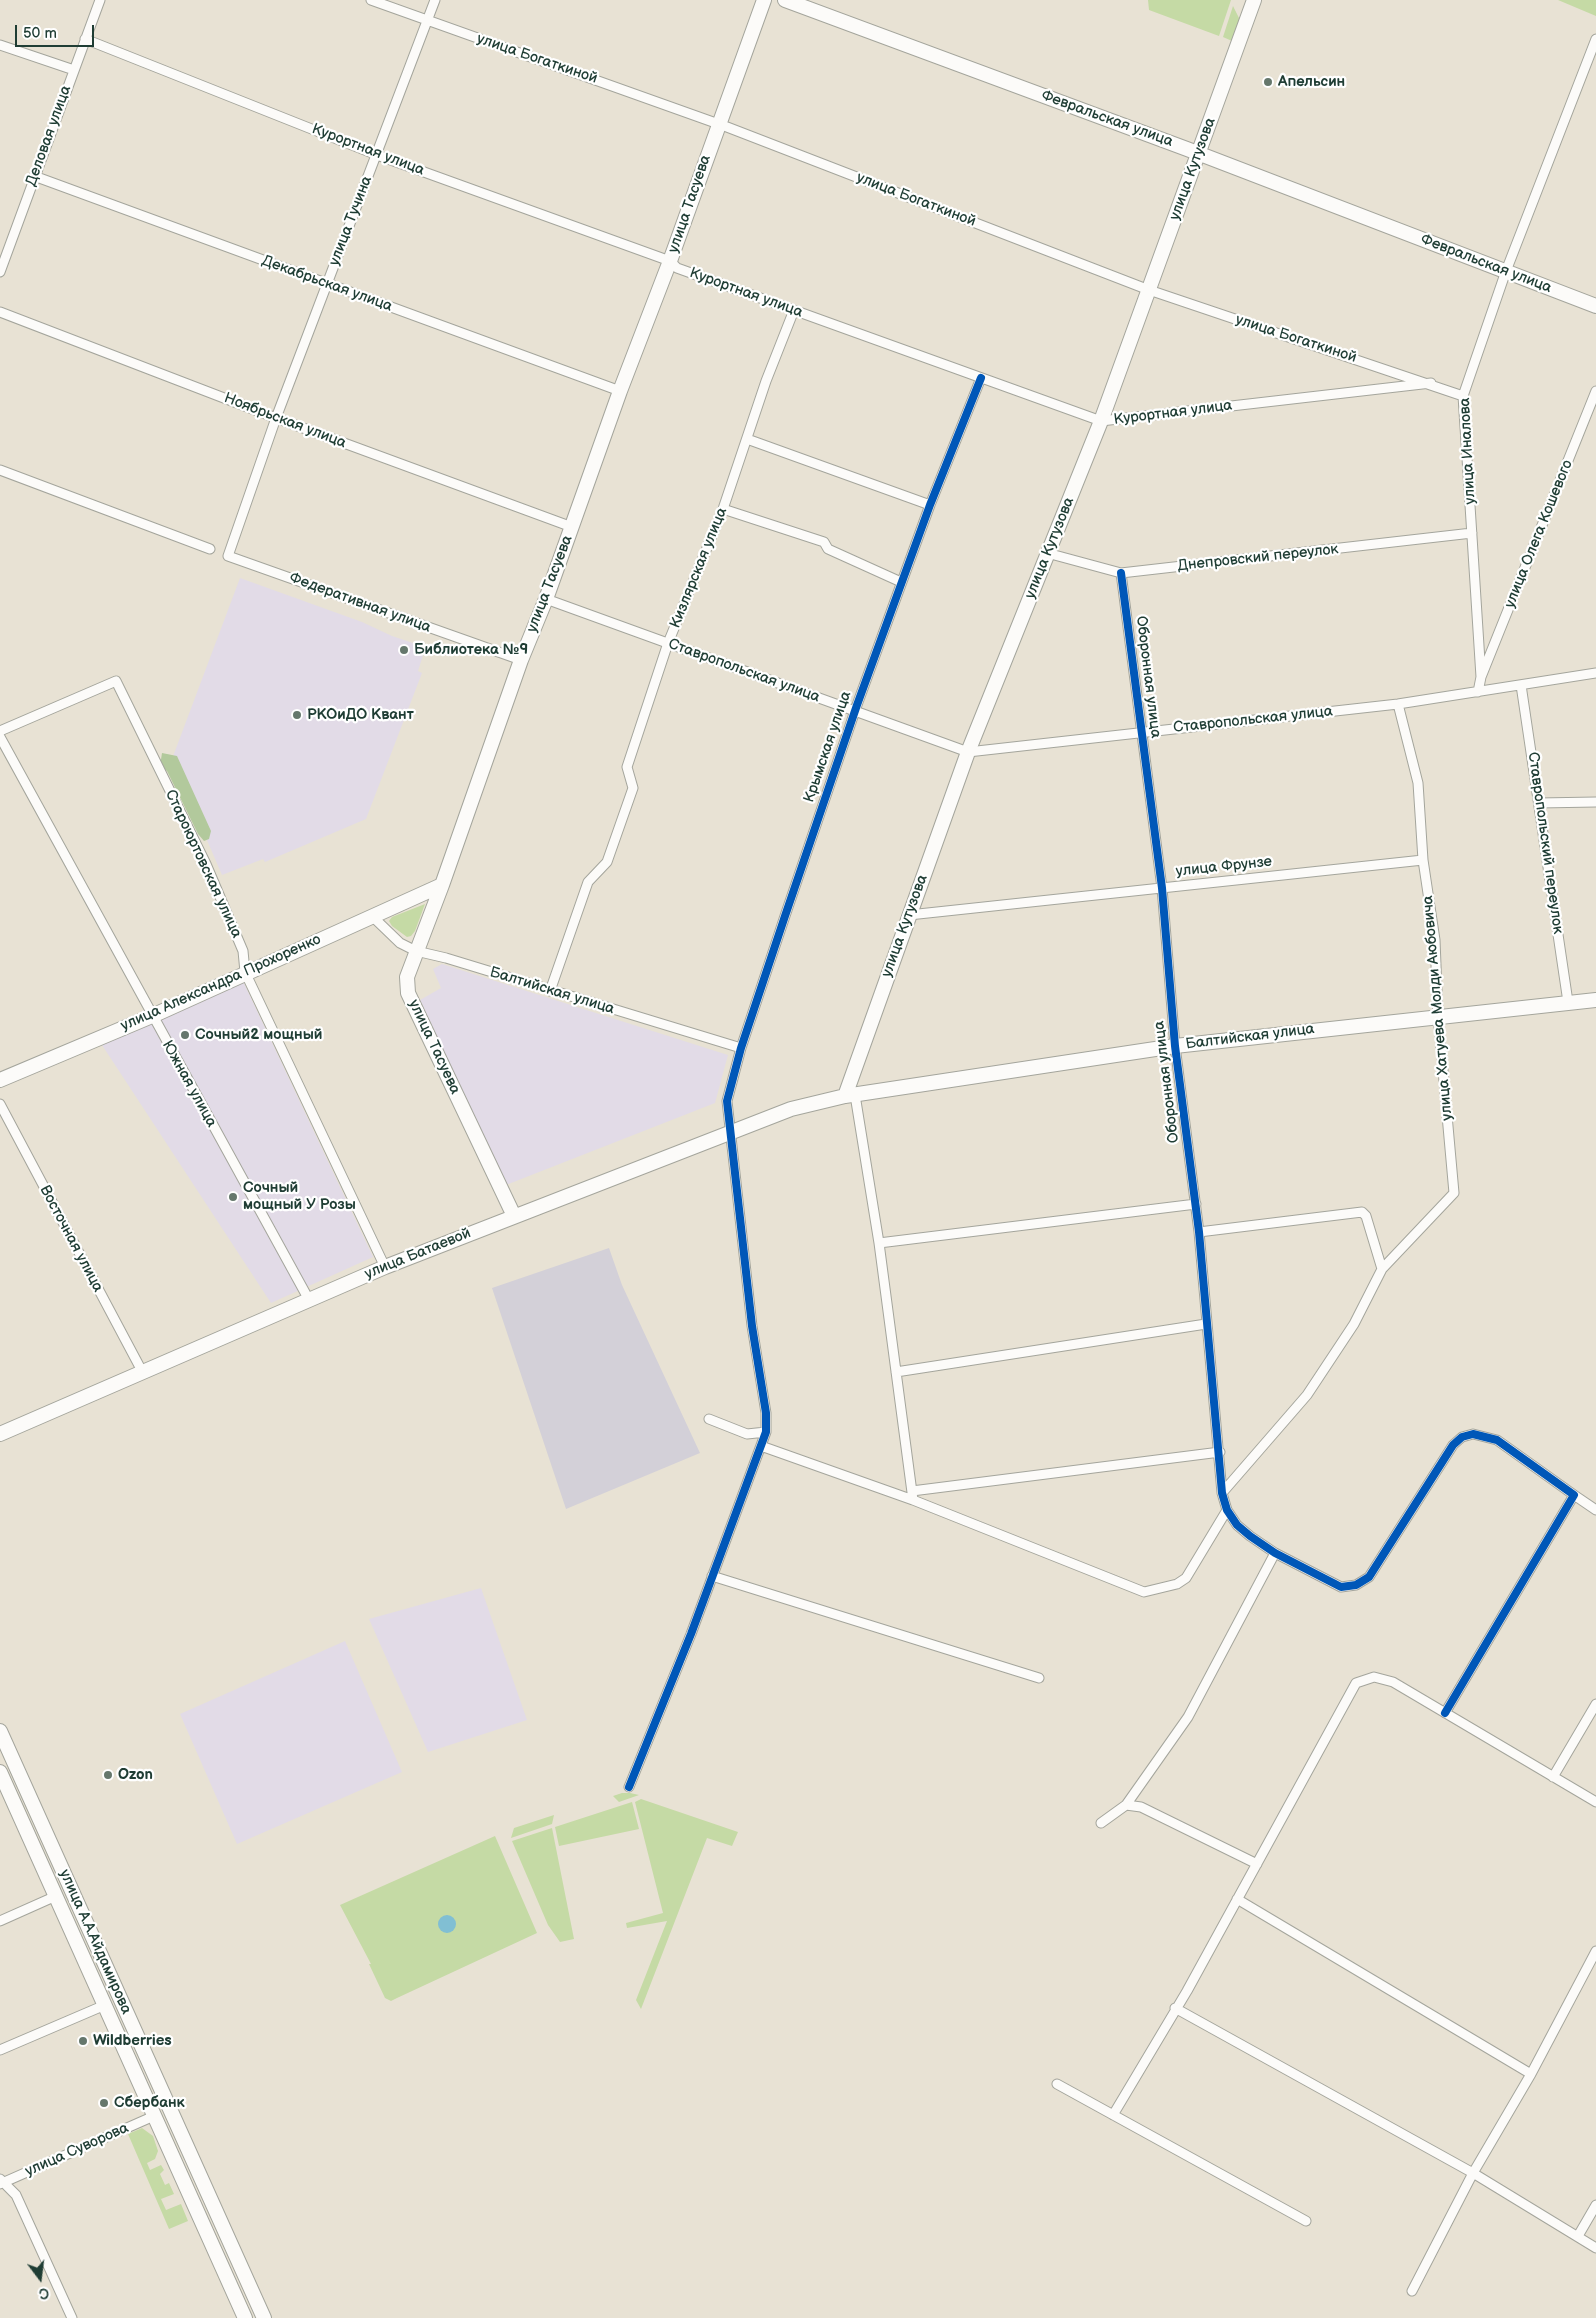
<!DOCTYPE html>
<meta charset="utf-8">
<style>
body{margin:0}
#map{position:relative;width:1596px;height:2318px;overflow:hidden;background:#e8e2d4;font-family:"Balsamiq Sans",sans-serif}
canvas{display:block}
.north{position:absolute;left:15px;top:2253px;width:50px;height:50px;-webkit-text-stroke:4px #fff;paint-order:stroke;rotate:165deg;font-size:14px;font-weight:700;line-height:20px;text-align:center;color:#1f3d34}
.north::after{content:'';display:block;margin:auto;width:18px;height:22px;background:#1f3d34;clip-path:polygon(50% 0,100% 100%,50% 72%,0 100%)}
.scale{position:absolute;left:15px;top:25px;width:79px;height:22px;box-sizing:border-box;border:2px solid #1f3d34;border-top:0;padding-left:6px;font-size:15px;line-height:18px;white-space:nowrap;color:#1f3d34;-webkit-text-stroke:4px #fff;paint-order:stroke}
</style>
<div id="map">
<canvas width="1596" height="2318"></canvas>
<div class="north">С</div>
<div class="scale">50 m</div>
</div>
<script>
const c = document.querySelector('canvas').getContext('2d');
c.lineJoin = 'round';
function paint(path, color) { c.fillStyle = color; c.fill(path, 'evenodd'); }
const toPath = rows => new Path2D(rows.map(r => 'M' + r).join(''));
function stroke(path, color, width, dash) { c.strokeStyle = color; c.lineWidth = width; c.lineCap = dash ? 'butt' : 'round'; c.setLineDash(dash || []); c.stroke(path); }
function label(font, color, halo, rows, align = 'center') {
  c.font = font + ' "Balsamiq Sans",sans-serif'; c.lineWidth = 4.5; c.setLineDash([]); c.textBaseline = 'middle'; c.strokeStyle = halo; c.fillStyle = color; for (const [text, x, y, turn = 0] of rows) {
    c.save(); c.translate(x, y); c.rotate((+turn || 0) * Math.PI / 180); c.textAlign = isNaN(turn) ? turn : align; if (halo) c.strokeText(text, 0, 0); c.fillText(text, 0, 0); c.restore();
  }
}
paint(toPath([
 [240,578,362,622,392,636,422,646,426,646,418,671,422,673,366,819,265,862,263,859,222,875,172,759],
 [442,964,728,1055,715,1103,506,1185,420,1000,441,988,433,969],
 [242,979,373,1257,271,1303,102,1045],
 [481,1588,527,1720,428,1752,369,1619],
 [345,1641,402,1772,237,1844,180,1714]
]), '#e2dbe7');
paint(toPath([
 [609,1248,622,1285,700,1453,566,1509,492,1288]
]), '#d3d0d8');
paint(toPath([
 [1148,0,1231,0,1219,36,1149,10],
 [1558,0,1596,0,1596,16],
 [1233,6,1240,20,1232,41,1223,37],
 [425,904,415,931,411,936,407,937,392,926,389,921,392,917],
 [622,1793,630,1793,639,1795,619,1802,613,1796],
 [641,1799,738,1832,732,1846,707,1838,641,2009,636,2000,667,1921,627,1928,626,1923,663,1913,635,1802],
 [632,1802,639,1829,559,1846,555,1827],
 [554,1815,552,1824,511,1838,514,1828],
 [552,1828,574,1939,560,1942,548,1925,512,1841],
 [495,1836,537,1933,397,1998,391,2001,385,1998,369,1964,371,1964,340,1905],
 [142,2128,153,2136,158,2151,155,2159,147,2163,150,2170,161,2165,164,2170,160,2174,165,2185,169,2183,174,2194,161,2199,166,2210,181,2204,188,2221,169,2229,128,2134]
]), '#c5daa5');
paint(toPath([
 [162,753,177,756,211,831,209,839,204,841,198,834,167,771,160,766]
]), '#b2c99c');
paint(toPath([
 '438 1924a9 9 0 1 1 18 0a9 9 0 1 1-18 0Z'
]), '#81bfd3');
const street = toPath([
 [371,0,727,127,1149,290,1463,396],
 [435,0,276,418,228,556,521,660],
 [85,39,377,155,670,261,677,268,1101,421,1431,383],
 [0,45,74,70],
 [34,176,620,391],
 [0,272,100,0],
 [0,312,276,418,572,527],
 [747,439,930,505],
 [0,470,210,549],
 [723,509,824,542,828,549,901,582],
 [1047,553,1121,573,1472,533],
 [1121,573,1162,888,1175,1046,1199,1232,1222,1493,1227,1510,1237,1525,1250,1536,1275,1553,1341,1587,1356,1585,1369,1577,1453,1445,1462,1437,1473,1434,1497,1440,1574,1495,1445,1713],
 [546,599,968,752,1398,704,1596,673],
 [1481,677,1463,396,1506,271,1596,39],
 [1521,685,1568,1002],
 [1478,692,1481,677,1596,391],
 [0,731,116,681,206,864,243,951,245,972,385,1267],
 [0,737,308,1298],
 [1539,803,1596,802],
 [909,915,1423,860],
 [372,916,400,943,416,951,446,958,741,1048],
 [550,991,588,882,607,862,633,788,627,767,668,643,723,509,766,381,794,310],
 [855,1095,879,1243,913,1500],
 [0,1104,143,1373],
 [1199,1232,1362,1212,1366,1216,1382,1269],
 [879,1243,1196,1204],
 [896,1372,1206,1324],
 [709,1419,747,1434,766,1432],
 [761,1446,913,1500,1144,1592,1177,1584,1186,1578,1227,1510],
 [912,1491,1220,1452],
 [1222,1493,1307,1395,1354,1324,1382,1269,1454,1193,1438,1015,1435,940,1423,860,1418,783,1398,704],
 [1574,1495,1596,1510],
 [712,1576,1039,1678],
 [1553,1777,1596,1704],
 [629,1787,691,1634,766,1432,766,1413,752,1326,727,1101,741,1048,785,916,857,705,930,505,981,378],
 [1126,1805,1188,1717,1275,1553],
 [1101,1823,1126,1805,1141,1807,1257,1864],
 [1237,1899,1531,2074],
 [0,1921,56,1896],
 [1175,2008,1473,2173,1596,2248],
 [0,2050,105,2005],
 [1057,2084,1306,2221],
 [1113,2115,1187,1991,1356,1683,1374,1677,1393,1682,1596,1802],
 [0,2179,16,2195,72,2318],
 [0,2184,154,2116],
 [1578,2236,1596,2205],
 [1412,2291,1473,2173,1531,2074,1596,1951]
]);
const secondary = toPath([
 [785,0,1187,149,1596,306],
 [0,1080,152,1016,442,885],
 [845,1096,968,752,1101,421,1254,0],
 [514,1216,408,993,407,977,442,885,521,660,546,599,620,391,670,261,764,0],
 [0,1434,385,1267,791,1109,845,1096,1175,1046,1596,1000],
 [0,1731,264,2318],
 [0,1772,245,2318]
]);
stroke(street, '#a4a59c', 11);
stroke(secondary, '#a4a59c', 16);
stroke(street, '#fcfbf9', 9);
stroke(secondary, '#fcfbf9', 14);
stroke(toPath([
 [1121,573,1162,888,1175,1046,1199,1232,1222,1493,1227,1510,1237,1525,1250,1536,1275,1553,1341,1587,1356,1585,1369,1577,1453,1445,1462,1437,1473,1434,1497,1440,1574,1495,1445,1713],
 [629,1787,691,1634,766,1432,766,1413,752,1326,727,1101,741,1048,785,916,857,705,930,505,981,378]
]), '#0057b8', 8);
for (const [x, y, r, color] of [
 [1268,82,5,"#65776c"],
 [404,650,5,"#65776c"],
 [297,715,5,"#65776c"],
 [185,1035,5,"#65776c"],
 [233,1197,5,"#65776c"],
 [108,1775,5,"#65776c"],
 [83,2041,5,"#65776c"],
 [104,2103,5,"#65776c"]
]) { const dot = new Path2D(); dot.arc(x, y, r, 0, 2 * Math.PI); c.fillStyle = color; c.fill(dot); stroke(dot, '#fff', 2); }
label('15px', '#1f3d34', '#fff', [
 ["улица Богаткиной",537,59,19],
 ["Февральская улица",1107,119,20],
 ["Деловая улица",49,136,-70],
 ["Курортная улица",368,150,21],
 ["улица Кутузова",1193,169,-70],
 ["улица Богаткиной",916,200,21],
 ["улица Тасуева",690,204,-71],
 ["улица Тучина",351,221,-69],
 ["Февральская улица",1486,264,21],
 ["Декабрьская улица",327,284,20],
 ["Курортная улица",746,293,20],
 ["улица Богаткиной",1296,339,18],
 ["Курортная улица",1173,413,-7],
 ["Ноябрьская улица",285,421,21],
 ["улица Иналова",1468,451,-93],
 ["улица Олега Кошевого",1539,534,-68],
 ["улица Кутузова",1050,548,-68],
 ["Днепровский переулок",1258,558,-6],
 ["Кизлярская улица",699,568,-68],
 ["улица Тасуева",550,584,-69],
 ["Федеративная улица",360,603,20],
 ["Ставропольская улица",744,671,20],
 ["Оборонная улица",1148,677,83],
 ["Ставропольская улица",1253,720,-6],
 ["Крымская улица",828,747,-71],
 ["Ставропольский переулок",1545,843,82],
 ["Староюртовская улица",203,864,65],
 ["улица Фрунзе",1224,867,-6],
 ["улица Кутузова",905,926,-70],
 ["улица Александра Прохоренко",221,983,-24],
 ["Балтийская улица",552,991,17],
 ["улица Хатуева Молди Аюбовича",1438,1008,-95],
 ["Балтийская улица",1250,1037,-7],
 ["улица Тасуева",434,1047,65],
 ["Оборонная улица",1167,1082,-97],
 ["Южная улица",189,1084,61],
 ["Восточная улица",71,1239,62],
 ["улица Батаевой",418,1254,-22],
 ["улица А.А.Айдамирова",95,1942,66],
 ["улица Суворова",77,2150,-24]
]);
label('bold 15px', '#1f3d34', '#fff', [
 ["Апельсин",1278,82],
 ["Библиотека №9",414,650],
 ["РКОиДО Квант",307,715],
 ["Сочный2 мощный",195,1035],
 ["Сочный",243,1188],
 ["мощный У Розы",243,1205],
 ["Ozon",118,1775],
 ["Wildberries",93,2041],
 ["Сбербанк",114,2103]
], 'left');
</script>
